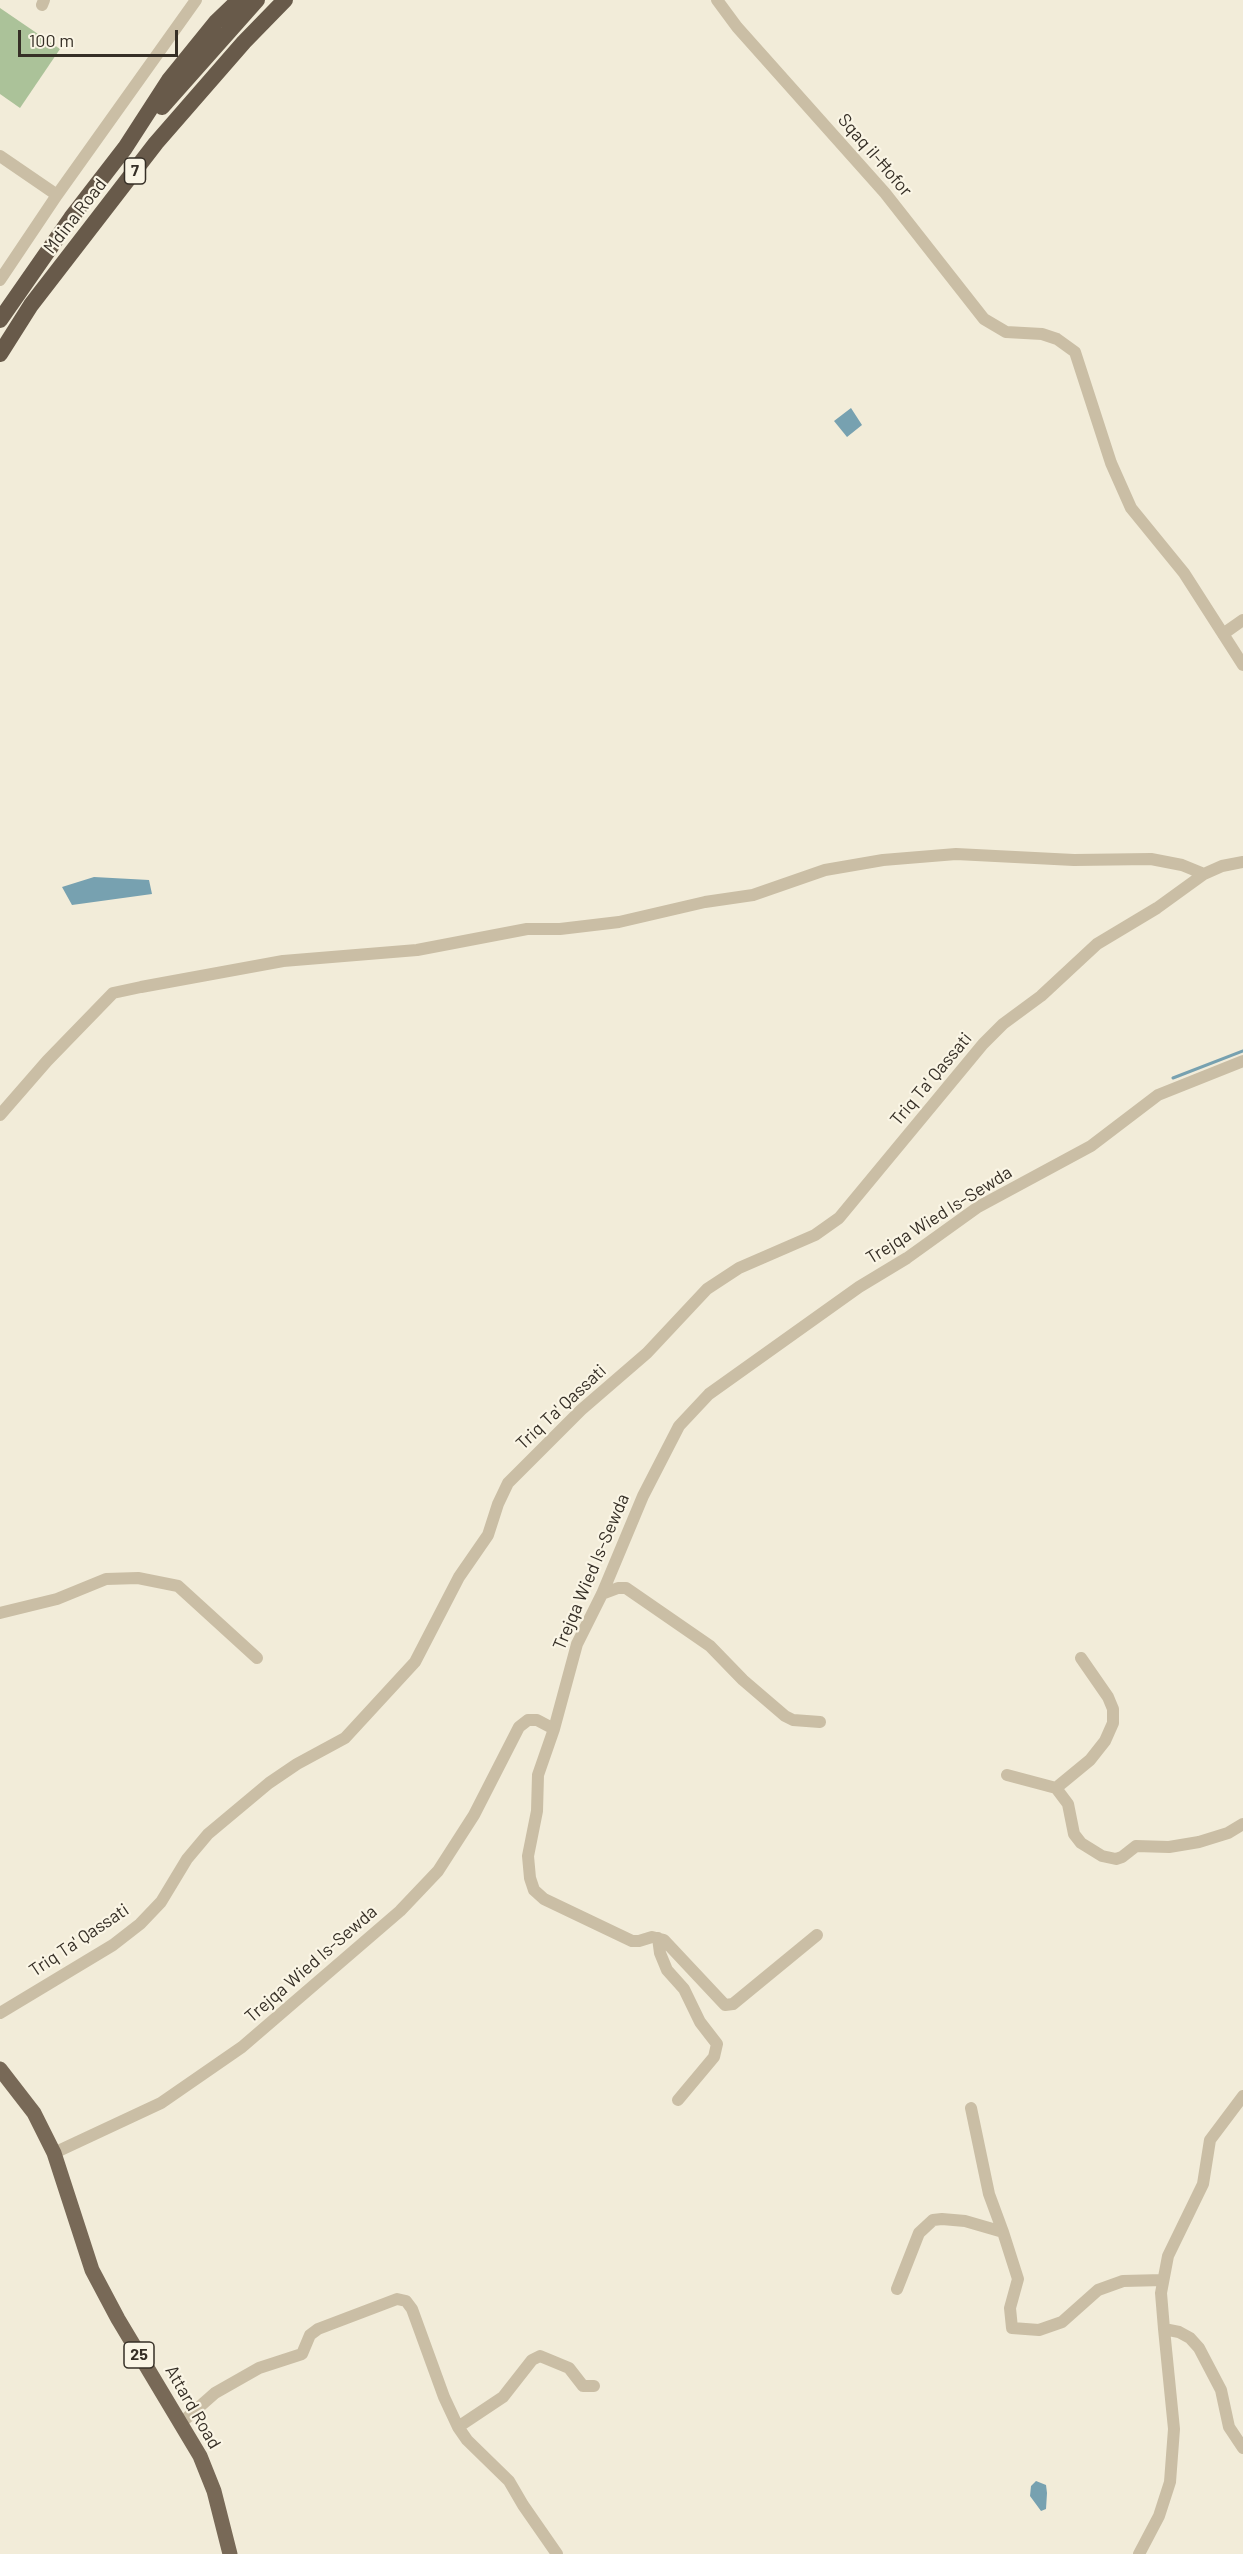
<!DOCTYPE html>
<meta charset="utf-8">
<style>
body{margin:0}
#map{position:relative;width:1243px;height:2554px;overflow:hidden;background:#f2ecd9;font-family:Barlow,sans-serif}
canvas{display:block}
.scale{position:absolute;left:18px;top:30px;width:160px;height:27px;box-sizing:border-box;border:3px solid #362f26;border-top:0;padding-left:8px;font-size:18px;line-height:21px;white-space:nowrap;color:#362f26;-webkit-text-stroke:4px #faf5e5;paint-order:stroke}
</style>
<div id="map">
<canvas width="1243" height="2554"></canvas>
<div class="scale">100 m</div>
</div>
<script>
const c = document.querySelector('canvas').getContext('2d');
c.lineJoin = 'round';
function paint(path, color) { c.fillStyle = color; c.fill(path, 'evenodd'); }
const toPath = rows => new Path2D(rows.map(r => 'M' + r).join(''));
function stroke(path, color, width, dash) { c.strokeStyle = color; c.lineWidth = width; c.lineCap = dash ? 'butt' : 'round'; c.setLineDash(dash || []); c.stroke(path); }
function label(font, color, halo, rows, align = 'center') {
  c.font = font + ' Barlow,sans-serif'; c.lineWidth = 4.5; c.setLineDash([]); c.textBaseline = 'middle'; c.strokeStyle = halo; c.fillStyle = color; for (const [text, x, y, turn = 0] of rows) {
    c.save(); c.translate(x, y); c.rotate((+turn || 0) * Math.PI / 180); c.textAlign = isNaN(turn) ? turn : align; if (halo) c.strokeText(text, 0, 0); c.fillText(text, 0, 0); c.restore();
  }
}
paint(toPath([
 [0,8,60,49,20,108,0,94]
]), '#abc299');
paint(toPath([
 [851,408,862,425,847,437,834,421],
 [94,877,149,880,152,894,72,905,62,887],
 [1036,2481,1046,2485,1047,2493,1046,2509,1041,2511,1030,2496,1031,2486]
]), '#77a1b0');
stroke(toPath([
 [1173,1078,1243,1051]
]), '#77a1b0', 3);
stroke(toPath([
 [717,0,737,27,885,193,984,319,1006,332,1042,334,1057,339,1075,352,1111,463,1131,508,1184,573,1243,665],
 [42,5,44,0],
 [0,156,57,195],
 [0,280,57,195,196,0],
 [1223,634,1243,620],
 [0,1115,47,1061,113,993,141,987,283,961,417,950,527,929,560,929,619,922,705,902,753,895,825,870,883,860,956,854,1074,860,1151,859,1182,865,1204,874],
 [602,1594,618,1588,626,1588,710,1646,743,1680,785,1716,793,1720,820,1722],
 [0,1613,57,1599,106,1579,138,1578,178,1586,257,1658],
 [554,1729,538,1775,537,1811,528,1856,530,1878,534,1890,544,1899,632,1941,639,1941,652,1937,664,1940,725,2005,733,2004,817,1935],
 [1007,1775,1056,1788,1068,1804,1074,1834,1081,1843,1102,1856,1116,1859,1122,1857,1136,1846,1169,1847,1199,1842,1228,1833,1243,1824],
 [1056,1788,1090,1760,1105,1741,1113,1723,1113,1709,1108,1697,1081,1658],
 [658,1938,660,1953,667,1970,684,1989,700,2022,717,2044,714,2057,678,2100],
 [0,2013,113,1945,140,1924,161,1902,187,1859,208,1834,269,1783,297,1764,345,1738,415,1662,459,1577,488,1535,498,1504,508,1483,581,1410,647,1353,707,1289,739,1268,815,1235,839,1218,983,1044,1003,1024,1041,996,1097,944,1157,908,1204,874,1222,866,1243,862],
 [1243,2096,1210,2140,1203,2184,1168,2256,1161,2293,1164,2329,1179,2332,1190,2338,1199,2348,1221,2390,1229,2427,1243,2448],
 [971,2108,989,2194,1003,2232],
 [54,2153,161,2103,242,2047,400,1911,438,1871,474,1815,519,1727,528,1720,537,1720,554,1729,577,1644,602,1594,643,1496,679,1426,709,1394,859,1287,907,1258,978,1207,1091,1146,1158,1095,1243,1061],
 [897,2289,919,2233,933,2220,942,2219,965,2221,1003,2232,1018,2279,1010,2308,1012,2328,1039,2330,1062,2322,1098,2290,1123,2281,1163,2280],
 [181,2423,215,2393,259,2368,302,2354,310,2335,318,2329,397,2299,406,2301,412,2309,444,2397,458,2427,503,2397,532,2360,540,2356,569,2368,583,2386,594,2386],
 [458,2427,467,2440,509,2481,523,2505,557,2554],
 [1139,2554,1159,2516,1170,2482,1174,2429,1164,2329]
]), '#cabea5', 12);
stroke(toPath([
 [0,2069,34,2113,54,2153,92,2270,118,2319,200,2456,214,2491,230,2554]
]), '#786957', 15);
stroke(toPath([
 [162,107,257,0],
 [0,320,71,218,125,148,169,80,216,22,239,0],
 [0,354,31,305,156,143,244,42,285,0]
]), '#685a4a', 16);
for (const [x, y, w] of [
 [135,171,21],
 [139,2355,30]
]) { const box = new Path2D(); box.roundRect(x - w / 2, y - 13, w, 26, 4.5); c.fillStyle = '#faf5e5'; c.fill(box); stroke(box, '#362f26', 1.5); }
label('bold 16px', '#362f26', null, [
 ["7",135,171],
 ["25",139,2355]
]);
label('18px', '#362f26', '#faf5e5', [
 ["Sqaq il-Ħofor",875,155,49],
 ["Mdina Road",75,216,-52],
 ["Triq Ta' Qassati",931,1079,-50],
 ["Trejqa Wied Is-Sewda",939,1215,-32],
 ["Triq Ta' Qassati",561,1407,-43],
 ["Trejqa Wied Is-Sewda",591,1572,-67],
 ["Triq Ta' Qassati",79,1940,-34],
 ["Trejqa Wied Is-Sewda",311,1964,-41],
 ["Attard Road",193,2407,60]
]);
</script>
